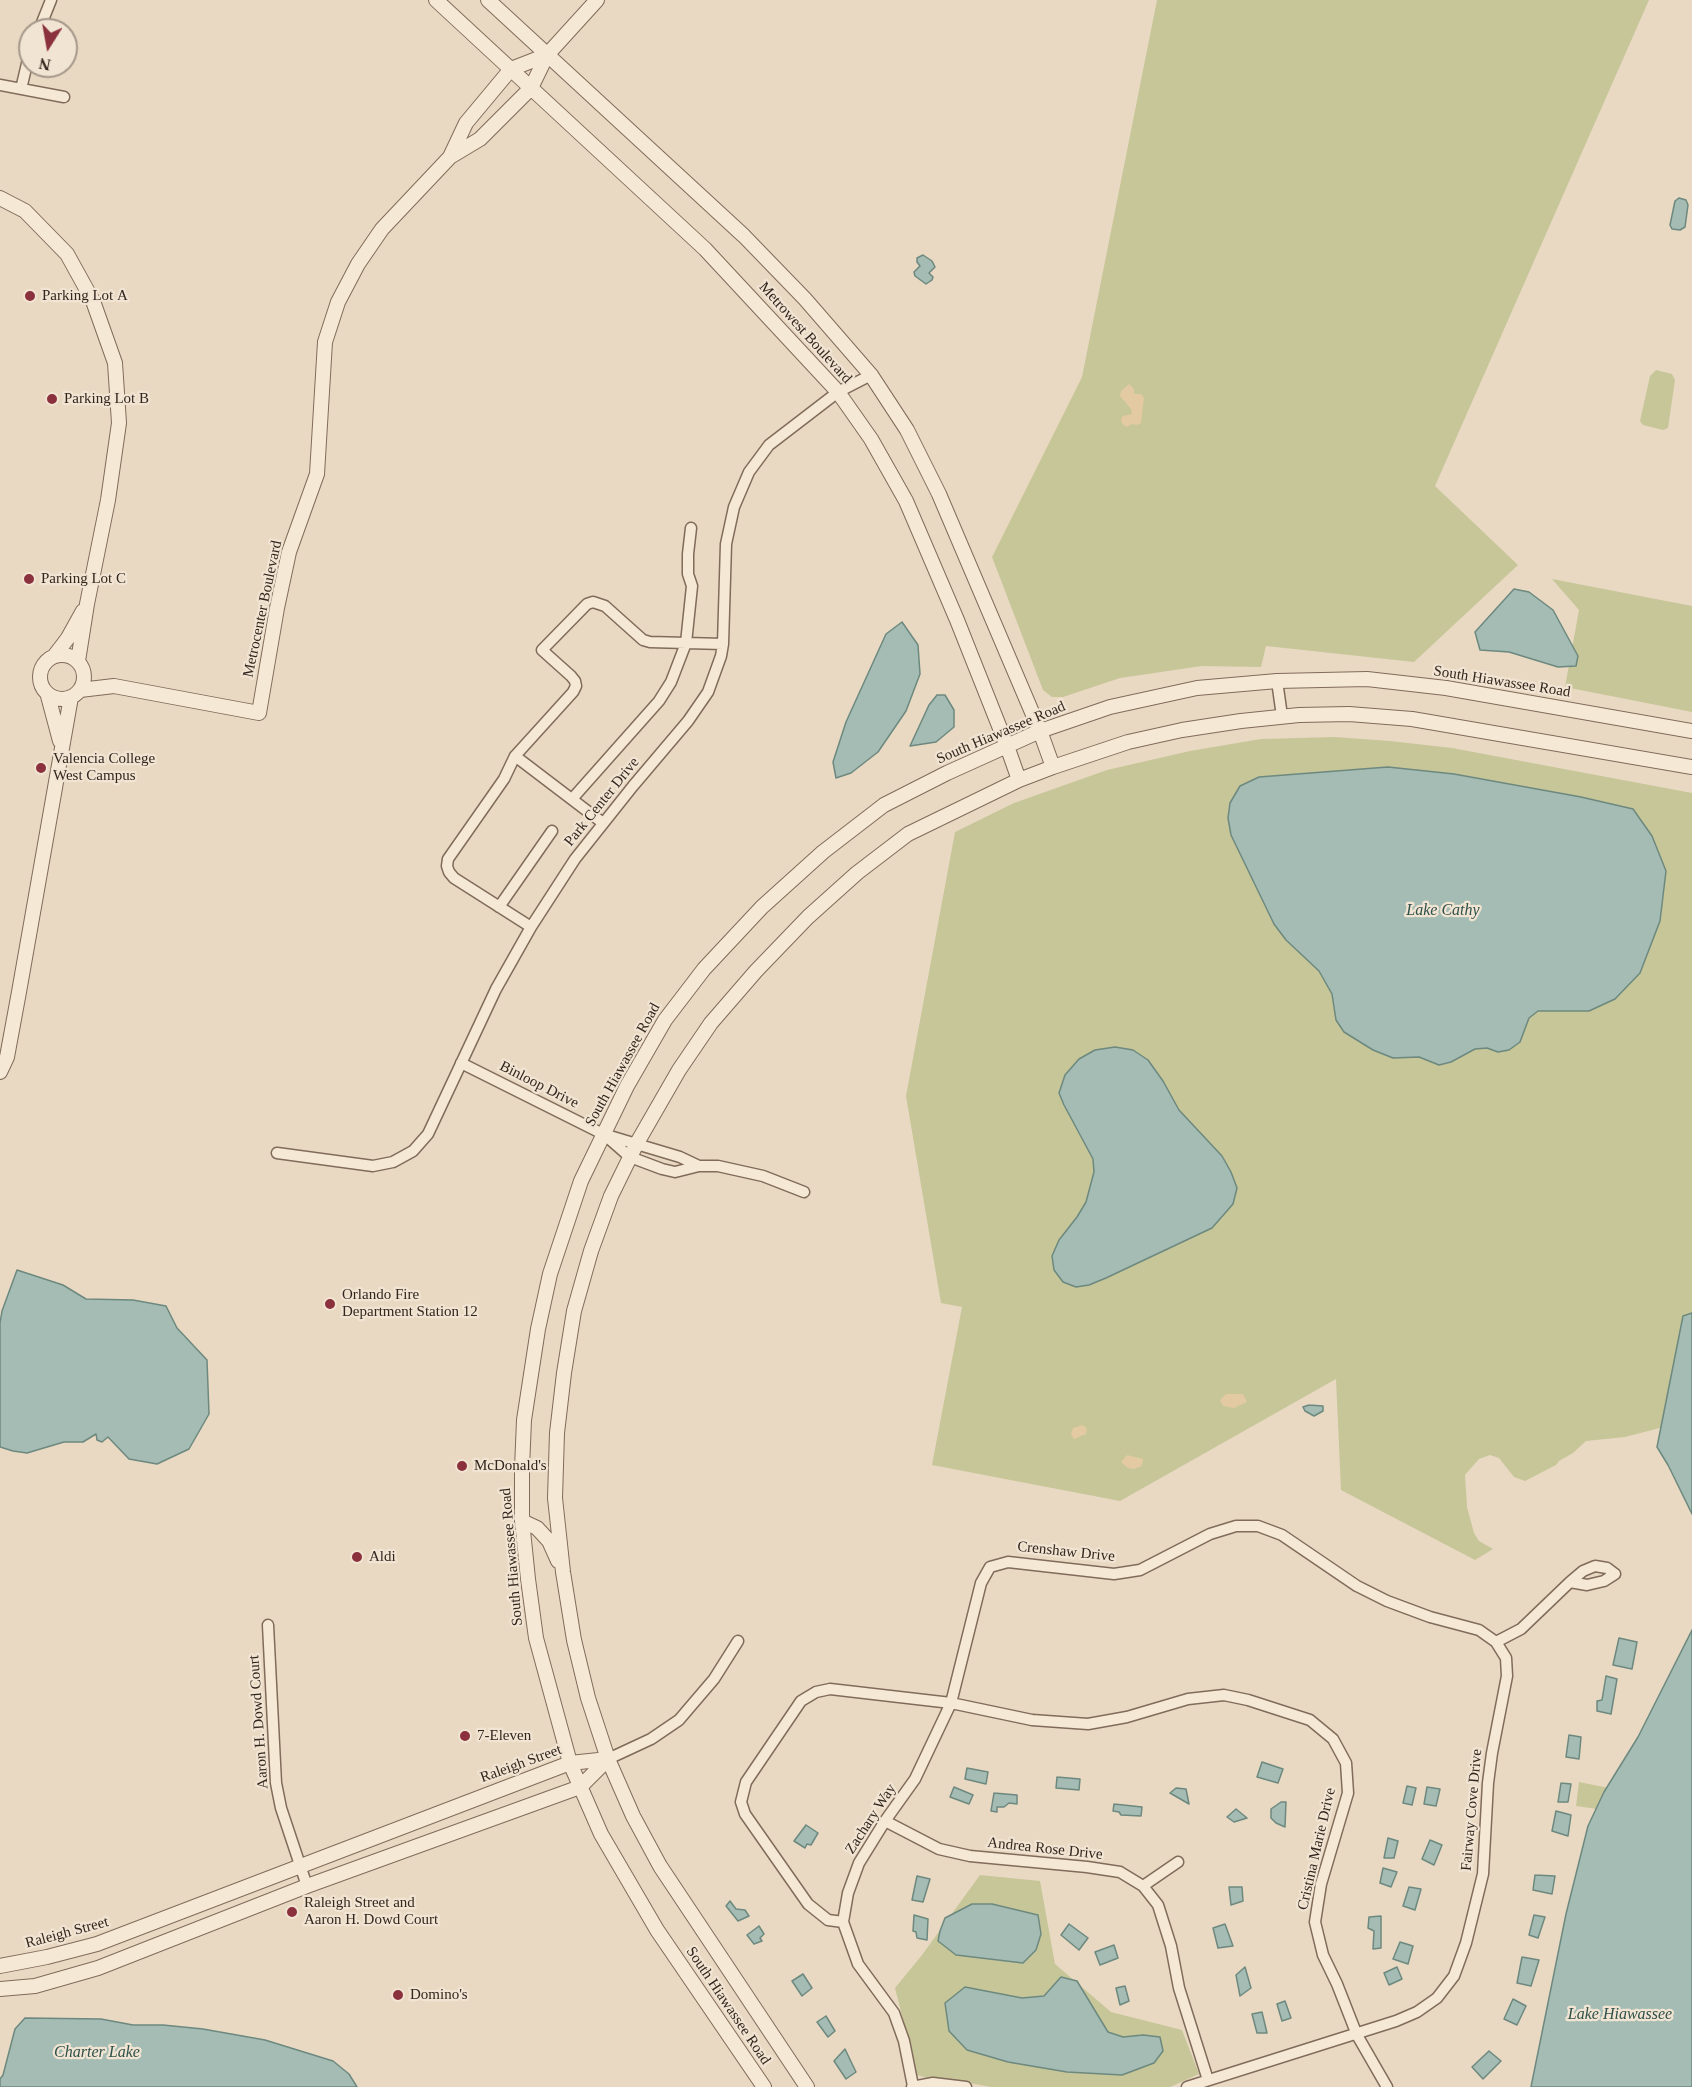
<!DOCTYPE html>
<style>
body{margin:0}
#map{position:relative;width:1692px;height:2087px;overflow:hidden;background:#e9d9c3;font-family:Georgia,serif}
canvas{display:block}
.north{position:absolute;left:18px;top:18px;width:60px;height:60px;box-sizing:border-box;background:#f1e4d2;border:2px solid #a5988a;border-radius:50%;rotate:191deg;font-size:16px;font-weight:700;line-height:24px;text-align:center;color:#33261e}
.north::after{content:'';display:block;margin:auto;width:21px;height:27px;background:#8b313d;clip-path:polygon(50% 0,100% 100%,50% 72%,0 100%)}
</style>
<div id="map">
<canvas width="1692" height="2087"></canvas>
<div class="north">N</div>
</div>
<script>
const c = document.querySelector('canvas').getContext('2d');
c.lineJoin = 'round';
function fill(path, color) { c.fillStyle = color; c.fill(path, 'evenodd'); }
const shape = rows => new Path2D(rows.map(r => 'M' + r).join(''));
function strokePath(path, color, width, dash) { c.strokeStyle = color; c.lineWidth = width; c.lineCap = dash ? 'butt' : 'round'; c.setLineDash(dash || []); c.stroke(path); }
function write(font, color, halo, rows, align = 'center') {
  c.font = font + ' Georgia,serif'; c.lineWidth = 4.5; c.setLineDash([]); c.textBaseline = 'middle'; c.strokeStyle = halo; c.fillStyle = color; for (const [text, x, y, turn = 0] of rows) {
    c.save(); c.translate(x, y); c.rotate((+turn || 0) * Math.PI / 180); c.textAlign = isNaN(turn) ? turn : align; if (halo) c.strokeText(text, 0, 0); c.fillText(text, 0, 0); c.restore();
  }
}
const green = shape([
 [1157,0,1649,0,1435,486,1518,565,1414,662,1266,646,1261,667,1202,666,1120,678,1063,697,1052,697,1043,690,992,557,1082,377],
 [1656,370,1672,374,1675,380,1668,428,1663,430,1643,425,1640,421,1650,376],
 [1552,579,1692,606,1692,712,1565,687,1579,610],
 [1334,737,1390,741,1452,748,1692,793,1692,1407,1679,1423,1625,1437,1586,1441,1573,1453,1559,1461,1556,1465,1525,1481,1514,1477,1499,1458,1490,1455,1479,1459,1465,1475,1467,1507,1474,1533,1479,1541,1493,1549,1475,1560,1341,1490,1336,1379,1120,1501,932,1465,962,1307,941,1303,906,1096,955,832,1014,803,1107,770,1190,751,1261,739],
 [1579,1782,1609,1788,1604,1810,1576,1806],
 [980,1875,1040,1881,1055,1964,1111,2012,1182,2030,1199,2074,1170,2087,991,2087,949,2079,958,2087,917,2075,895,1988,922,1955]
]);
const sand = shape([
 [1129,384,1134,389,1134,394,1141,394,1144,398,1141,423,1137,425,1132,424,1126,427,1122,424,1121,419,1123,416,1132,414,1131,409,1120,396,1121,391],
 [1226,1394,1243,1394,1247,1402,1234,1408,1223,1406,1220,1400],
 [1083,1425,1087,1429,1086,1434,1074,1439,1071,1434,1073,1428],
 [1127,1455,1143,1459,1142,1466,1134,1469,1128,1468,1121,1462]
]);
const water = shape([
 [1679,198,1686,200,1688,205,1685,227,1680,230,1672,229,1670,225,1675,201,1679,198],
 [923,255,932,261,935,267,929,273,933,277,932,280,926,284,915,276,914,272,920,266,917,262,917,258,923,255],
 [1514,589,1529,592,1553,610,1578,656,1576,666,1558,667,1509,652,1480,650,1475,632,1514,589],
 [902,622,918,645,920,674,906,711,878,752,851,773,836,778,833,762,846,722,886,634,902,622],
 [937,695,945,695,954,710,954,727,936,742,910,746,929,705,937,695],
 [1388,767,1454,774,1581,797,1633,809,1652,836,1666,871,1660,921,1640,973,1615,999,1589,1011,1538,1011,1529,1018,1520,1042,1509,1050,1498,1052,1487,1048,1475,1049,1451,1062,1439,1065,1419,1057,1393,1058,1373,1050,1344,1032,1336,1020,1332,994,1319,971,1286,940,1274,924,1231,835,1228,818,1230,803,1240,786,1259,777,1388,767],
 [1115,1047,1133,1050,1148,1060,1163,1081,1179,1110,1222,1156,1231,1172,1237,1188,1233,1204,1212,1228,1106,1278,1089,1285,1076,1287,1063,1282,1054,1270,1052,1256,1059,1240,1077,1217,1086,1202,1094,1172,1093,1159,1064,1105,1059,1093,1065,1075,1079,1059,1095,1050,1115,1047],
 [17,1270,63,1285,86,1299,133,1300,166,1306,177,1328,207,1360,209,1414,189,1449,157,1464,129,1459,108,1437,102,1442,97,1440,96,1434,83,1442,64,1442,27,1453,13,1451,0,1447,0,1323,2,1311,17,1270],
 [1692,1313,1692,1514,1668,1465,1657,1447,1683,1316,1692,1313],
 [1309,1405,1323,1406,1323,1411,1314,1416,1305,1411,1303,1407,1309,1405],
 [1692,1630,1692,2087,1531,2087,1566,1914,1588,1826,1604,1792,1638,1737,1692,1630],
 [1619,1638,1637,1642,1632,1669,1613,1665,1619,1638],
 [1606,1676,1617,1679,1611,1714,1597,1711,1597,1701,1602,1700,1606,1676],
 [1569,1735,1581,1737,1579,1759,1566,1757,1569,1735],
 [1262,1762,1283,1769,1278,1783,1257,1777,1262,1762],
 [967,1768,988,1772,986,1784,965,1779,967,1768],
 [1057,1777,1080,1779,1079,1790,1056,1788,1057,1777],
 [1561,1783,1571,1784,1568,1802,1558,1802,1561,1783],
 [1407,1786,1416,1788,1412,1805,1403,1803,1407,1786],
 [954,1787,973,1795,969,1804,950,1797,954,1787],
 [1427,1787,1440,1789,1436,1806,1424,1804,1427,1787],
 [1176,1788,1186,1789,1189,1804,1170,1793,1176,1788],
 [994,1793,1017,1795,1017,1804,1009,1803,1004,1807,997,1807,997,1812,991,1811,994,1793],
 [1281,1802,1286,1802,1285,1827,1276,1823,1271,1818,1271,1809,1281,1802],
 [1114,1804,1142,1807,1141,1816,1121,1815,1119,1812,1113,1811,1114,1804],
 [1236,1809,1247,1818,1234,1822,1227,1817,1236,1809],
 [1556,1811,1571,1815,1568,1836,1552,1831,1556,1811],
 [806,1825,818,1833,811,1845,807,1844,805,1848,794,1841,806,1825],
 [1388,1838,1398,1841,1394,1858,1384,1858,1388,1838],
 [1430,1840,1442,1845,1434,1865,1422,1859,1430,1840],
 [1383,1868,1397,1872,1391,1887,1380,1883,1383,1868],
 [1535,1875,1555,1876,1552,1894,1533,1890,1535,1875],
 [917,1876,930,1879,923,1902,912,1900,917,1876],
 [1229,1887,1242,1887,1243,1901,1231,1905,1229,1887],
 [1409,1887,1421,1889,1415,1910,1403,1906,1409,1887],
 [730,1901,736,1909,745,1910,749,1916,738,1921,726,1906,730,1901],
 [972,1904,992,1904,1038,1915,1041,1934,1036,1950,1023,1963,956,1955,938,1941,940,1931,945,1918,972,1904],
 [914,1915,928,1919,927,1940,917,1938,916,1932,913,1931,914,1915],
 [1534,1915,1545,1917,1538,1938,1529,1935,1534,1915],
 [1381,1916,1381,1948,1373,1949,1374,1931,1368,1928,1369,1917,1381,1916],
 [1069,1924,1088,1938,1079,1950,1061,1935,1069,1924],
 [1225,1924,1233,1946,1218,1948,1213,1928,1225,1924],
 [759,1926,764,1934,760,1938,762,1941,754,1944,747,1935,759,1926],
 [1400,1942,1413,1946,1408,1964,1393,1959,1400,1942],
 [1114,1945,1118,1958,1100,1965,1095,1952,1114,1945],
 [1522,1957,1539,1960,1531,1986,1517,1983,1522,1957],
 [1245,1967,1251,1988,1240,1996,1236,1975,1245,1967],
 [1397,1967,1402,1979,1389,1985,1384,1973,1397,1967],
 [803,1974,812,1988,802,1996,792,1981,803,1974],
 [1061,1977,1077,1981,1108,2032,1123,2037,1143,2035,1160,2037,1163,2051,1154,2063,1122,2075,1067,2072,1008,2062,967,2050,949,2031,945,2003,965,1987,1022,1998,1044,1996,1061,1977],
 [1125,1986,1129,2001,1120,2005,1116,1988,1125,1986],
 [1513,1999,1526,2006,1517,2025,1504,2019,1513,1999],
 [1285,2001,1291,2018,1282,2021,1277,2004,1285,2001],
 [1262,2012,1267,2033,1257,2033,1252,2014,1262,2012],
 [826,2016,835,2031,828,2037,817,2022,826,2016],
 [25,2018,101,2019,133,2025,163,2025,203,2029,265,2040,333,2061,349,2074,357,2087,0,2087,0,2079,3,2075,15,2029,25,2018],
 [845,2049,856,2072,846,2079,834,2061,845,2049],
 [1489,2051,1501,2061,1483,2079,1472,2067,1489,2051]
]);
const minor = shape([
 [39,30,51,0],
 [0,85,64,97],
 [21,89,30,51],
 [1277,681,1282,716],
 [515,756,504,779,448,859,447,866,449,872,454,878,531,927],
 [572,799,659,701,671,682,686,643,692,586,688,574,688,554,691,528],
 [603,823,515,756,573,692,576,686,575,681,571,676,542,650,587,604,593,602,605,606,643,640,650,642,723,644],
 [499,907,552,831],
 [461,1063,603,1134,680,1157,699,1166],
 [606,1136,630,1157,662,1169,675,1172,699,1166,718,1166,763,1176,804,1192],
 [277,1153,373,1166,393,1162,413,1151,428,1134,496,989,531,927,575,859,633,786,688,721,708,692,721,656,723,644,726,544,734,507,749,472,769,445,838,392,871,375],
 [268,1625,276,1783,281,1808,307,1886],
 [1496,1642,1521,1629,1570,1582,1587,1585,1604,1581,1615,1574,1607,1568,1595,1566,1583,1571,1570,1582],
 [608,1759,651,1739,679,1720,714,1679,738,1641],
 [885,1821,939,1849,970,1856,1087,1867,1120,1872,1143,1886,1158,1905,1171,1946,1179,1988,1208,2080],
 [1143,1886,1178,1862],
 [843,1922,828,1920,808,1904,745,1814,741,1802,746,1782,765,1754,801,1701,816,1692,830,1689,951,1703,1032,1720,1088,1724,1127,1717,1188,1699,1224,1695,1248,1700,1310,1720,1333,1739,1346,1763,1348,1793,1321,1884,1315,1922,1323,1955,1337,1984,1357,2035,1387,2087],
 [913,2086,904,2041,894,2013,858,1964,843,1922,848,1893,859,1863,885,1821,915,1779,951,1703,981,1583,990,1567,1008,1562,1114,1574,1140,1570,1210,1534,1236,1526,1258,1526,1282,1535,1357,1586,1387,1601,1430,1617,1479,1630,1496,1642,1506,1658,1507,1676,1492,1753,1488,1783,1483,1874,1466,1943,1454,1976,1437,1998,1417,2012,1396,2021,1187,2087],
 [912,2087,933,2083,966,2087]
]);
const tertiary = shape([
 [436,0,705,249,838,392,871,439,906,501,957,620,1007,746,1019,780],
 [488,0,744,236,805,299,871,375,907,430,939,494,1040,731,1053,767],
 [450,157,466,123,511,69,547,55],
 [0,198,25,211,67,254,93,301,115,363,119,423,108,500,87,604,78,661],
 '40 677a22 22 0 1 1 44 0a22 22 0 1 1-44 0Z',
 [55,655,68,638,83,611],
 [80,690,114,686,259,713,277,608,289,552,317,474,325,342,338,302,358,264,382,229,450,157,480,139,531,88,547,55,597,0],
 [48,696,60,741],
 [0,1072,7,1057,19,992,71,697],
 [522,1521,537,1528,549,1541,558,1561],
 [0,1966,47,1957,97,1944,570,1763,608,1759],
 [0,1989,35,1986,98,1968,307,1886,580,1787,608,1759],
 [764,2087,657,1930,601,1834,570,1763,566,1748,536,1638,528,1579,522,1521,522,1468,524,1420,538,1329,550,1274,581,1181,627,1086,665,1020,704,969,762,907,823,852,884,805,947,773,1040,731,1110,707,1197,688,1277,681,1367,679,1446,688,1692,731],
 [807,2087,660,1866,633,1816,608,1759,588,1698,574,1640,563,1572,555,1498,557,1433,564,1373,574,1311,591,1251,611,1196,637,1143,679,1070,711,1023,756,971,808,917,857,873,908,834,1019,780,1053,767,1128,742,1182,730,1241,721,1299,715,1349,714,1412,719,1692,767]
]);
const markers = [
 [30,296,6,"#8b313d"],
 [52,399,6,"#8b313d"],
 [29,579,6,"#8b313d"],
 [41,768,6,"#8b313d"],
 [330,1304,6,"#8b313d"],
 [462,1466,6,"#8b313d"],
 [357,1557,6,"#8b313d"],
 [465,1736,6,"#8b313d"],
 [292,1912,6,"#8b313d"],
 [398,1995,6,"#8b313d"]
];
const poiNames = [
 ["Parking Lot A",42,296],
 ["Parking Lot B",64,399],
 ["Parking Lot C",41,579],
 ["Valencia College",53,759],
 ["West Campus",53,776],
 ["Orlando Fire",342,1295],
 ["Department Station 12",342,1312],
 ["McDonald's",474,1466],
 ["Aldi",369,1557],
 ["7-Eleven",477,1736],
 ["Raleigh Street and",304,1903],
 ["Aaron H. Dowd Court",304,1920],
 ["Domino's",410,1995]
];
const streetNames = [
 ["Metrowest Boulevard",805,333,48],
 ["Metrocenter Boulevard",263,609,-78],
 ["South Hiawassee Road",1502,682,9],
 ["South Hiawassee Road",1001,733,-23],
 ["Park Center Drive",602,802,-51],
 ["South Hiawassee Road",623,1065,-61],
 ["Binloop Drive",539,1085,27],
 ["Crenshaw Drive",1066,1552,6],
 ["South Hiawassee Road",512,1557,-95],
 ["Aaron H. Dowd Court",259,1722,-94],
 ["Raleigh Street",521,1764,-20],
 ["Fairway Cove Drive",1472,1810,-85],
 ["Zachary Way",871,1819,-57],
 ["Andrea Rose Drive",1045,1849,6],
 ["Cristina Marie Drive",1317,1849,-77],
 ["Raleigh Street",67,1933,-15],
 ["South Hiawassee Road",728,2006,56]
];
const waterNames = [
 ["Lake Cathy",1443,911],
 ["Lake Hiawassee",1620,2015],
 ["Charter Lake",97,2053]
];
fill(green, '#c6c698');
fill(sand, '#e3caa2');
fill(water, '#a4bcb3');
strokePath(water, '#6d897f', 1.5);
strokePath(minor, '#816b5b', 13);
strokePath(tertiary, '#816b5b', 16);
strokePath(minor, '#f5e8d5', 10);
strokePath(tertiary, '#f5e8d5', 14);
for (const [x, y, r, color] of markers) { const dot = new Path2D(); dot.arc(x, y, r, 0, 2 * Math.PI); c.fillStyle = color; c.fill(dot); strokePath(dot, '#f1e4d2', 2); }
write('15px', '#33261e', '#f1e4d2', poiNames, 'left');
write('15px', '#33261e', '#f1e4d2', streetNames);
write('italic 16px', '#2f514b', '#f1e4d2', waterNames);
</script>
